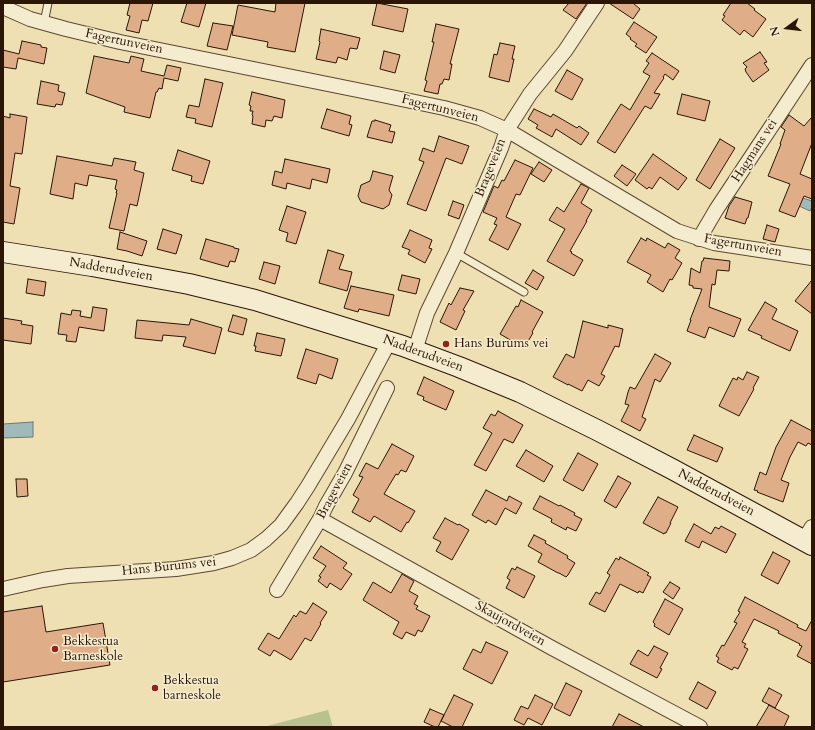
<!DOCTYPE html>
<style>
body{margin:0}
#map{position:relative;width:815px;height:730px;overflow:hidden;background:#efe0b3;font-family:Cardo,serif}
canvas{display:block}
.frame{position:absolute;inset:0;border:4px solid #2a1506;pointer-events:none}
.north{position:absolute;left:767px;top:8px;width:40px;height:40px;-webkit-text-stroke:3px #f5ebce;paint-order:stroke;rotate:255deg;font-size:11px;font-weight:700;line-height:16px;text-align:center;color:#2a1506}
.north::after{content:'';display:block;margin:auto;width:14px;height:18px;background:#2a1506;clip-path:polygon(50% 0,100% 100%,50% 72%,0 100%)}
</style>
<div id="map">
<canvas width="815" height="730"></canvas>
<div class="frame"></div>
<div class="north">N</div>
</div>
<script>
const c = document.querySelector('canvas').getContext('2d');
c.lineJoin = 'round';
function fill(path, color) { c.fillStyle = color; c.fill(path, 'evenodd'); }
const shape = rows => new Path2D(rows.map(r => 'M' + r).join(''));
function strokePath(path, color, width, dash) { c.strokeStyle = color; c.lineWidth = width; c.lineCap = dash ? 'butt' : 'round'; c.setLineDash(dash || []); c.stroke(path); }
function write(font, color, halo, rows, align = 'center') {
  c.font = font + ' Cardo,serif'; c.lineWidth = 3; c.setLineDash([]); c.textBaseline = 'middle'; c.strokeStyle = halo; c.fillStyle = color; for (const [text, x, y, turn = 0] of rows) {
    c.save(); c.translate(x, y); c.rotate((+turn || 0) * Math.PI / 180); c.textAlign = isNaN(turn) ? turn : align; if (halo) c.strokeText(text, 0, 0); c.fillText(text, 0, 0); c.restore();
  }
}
const green = shape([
 [328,710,333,727,263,727]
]);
const water = shape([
 [803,198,812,201,812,207,810,211,799,206,803,198],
 [33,422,33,437,3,438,3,424,33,422]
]);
const building = shape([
 [130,3,153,3,148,21,142,20,139,33,126,30,130,16,127,15,130,3],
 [187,3,206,3,199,27,181,22,187,3],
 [276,3,305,3,295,52,267,47,268,42,232,35,238,5,275,12,276,3],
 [377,3,408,9,403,32,372,25,377,3],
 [569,3,587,3,576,19,563,10,569,3],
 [609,3,633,3,640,9,633,19,609,3],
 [731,3,747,3,755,9,754,10,766,19,753,37,744,30,740,35,722,20,725,16,723,15,731,3],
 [634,22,657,37,646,53,635,46,637,44,630,39,631,38,626,34,634,22],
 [213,23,233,26,227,50,207,46,213,23],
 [436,24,459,29,450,64,452,64,449,80,444,79,442,84,440,84,438,94,424,91,427,81,425,80,434,42,432,42,436,24],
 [321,29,360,38,357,49,350,48,347,60,338,57,336,63,316,59,320,42,319,41,321,29],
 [22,41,41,45,41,47,47,48,44,64,18,58,16,69,3,67,3,50,19,54,22,41],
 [500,43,515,46,512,59,514,59,509,82,489,77,494,54,497,55,500,43],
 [384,51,400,55,395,73,380,69,384,51],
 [760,52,767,62,764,63,769,70,753,82,746,72,745,69,747,67,743,63,760,52],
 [652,53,679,71,673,80,665,74,663,77,664,78,654,93,660,94,651,109,645,106,615,153,597,142,621,104,630,110,650,76,643,72,649,63,646,61,652,53],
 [94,56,129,63,131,56,144,59,141,71,164,76,167,65,181,68,178,81,164,78,162,89,159,88,157,92,156,92,150,118,124,112,125,107,86,93,94,56],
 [567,70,583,79,572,100,555,91,567,70],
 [205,79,223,83,212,127,195,123,196,119,186,117,189,105,199,107,205,79],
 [41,81,59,85,58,91,65,93,62,105,56,104,55,107,37,104,41,81],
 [252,92,285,100,282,118,274,116,272,121,266,120,265,127,252,124,253,116,252,115,253,111,250,111,251,106,249,105,252,92],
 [682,94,710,101,705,121,677,114,682,94],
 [327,109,351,116,349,124,352,125,349,136,321,128,327,109],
 [534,109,551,117,553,114,577,128,579,126,589,133,581,145,556,129,552,137,536,128,538,125,528,119,534,109],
 [10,114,27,117,22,154,15,153,10,186,20,188,14,224,3,222,3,116,10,118,10,114],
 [789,115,804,126,812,117,812,143,800,174,812,179,812,199,804,196,795,217,779,211,790,184,768,176,781,144,780,144,785,130,781,127,789,115],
 [375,120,391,125,389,131,395,132,392,143,367,137,372,121,375,121,375,120],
 [439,136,469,146,462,164,446,158,426,211,407,204,424,162,419,160,423,148,434,152,439,136],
 [720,139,735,148,710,189,696,180,720,139],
 [178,150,210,161,203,184,191,181,192,176,172,170,178,150],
 [653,154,687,178,678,190,660,177,652,189,649,187,647,189,635,180,653,154],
 [57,156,112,166,114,158,136,162,134,170,144,173,137,206,130,204,124,231,109,228,117,193,116,193,117,190,115,189,117,180,89,175,87,186,75,183,73,199,50,194,57,156],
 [285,159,330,169,327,183,312,179,310,189,287,183,286,189,272,185,275,171,282,173,285,159],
 [515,160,533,168,520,195,516,194,506,217,521,224,508,250,489,240,497,225,494,224,497,218,483,212,494,186,498,188,502,180,504,181,515,160],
 [539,162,552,170,544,182,531,174,539,162],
 [622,165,636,174,627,186,614,176,622,165],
 [373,171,393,176,389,190,392,195,389,205,383,209,361,202,358,196,361,185,370,181,373,171],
 [581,184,589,188,581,203,592,210,586,221,587,221,570,251,572,252,571,253,583,260,574,276,547,261,565,229,549,220,557,207,564,212,581,184],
 [735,197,752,202,748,218,747,218,745,224,725,218,729,206,735,197],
 [453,201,464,205,459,219,448,215,453,201],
 [287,206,306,212,296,244,286,241,288,233,279,230,287,206],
 [767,225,779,229,775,242,763,239,767,225],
 [163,229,182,235,176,254,157,249,163,229],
 [410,230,432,240,429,248,432,249,425,263,408,254,410,250,402,247,410,230],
 [120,232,147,241,142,256,127,251,117,249,120,232],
 [641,238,646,241,647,238,665,248,668,243,680,250,675,258,682,263,672,280,670,279,663,292,647,282,651,275,627,262,641,238],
 [206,239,234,247,234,248,239,249,235,262,230,261,228,267,200,259,206,239],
 [328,250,344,255,339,269,352,272,347,291,319,283,328,250],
 [704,258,730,261,729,271,717,270,715,285,712,284,709,307,741,319,734,337,709,327,705,338,687,331,691,320,690,320,702,289,693,288,693,286,689,285,691,268,700,273,702,261,703,261,704,258],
 [264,262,280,266,275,284,259,279,264,262],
 [533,270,544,277,537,290,525,283,533,270],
 [402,275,420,279,416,294,398,290,402,275],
 [28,279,46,282,44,296,26,293,28,279],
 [812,280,812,314,795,301,812,280],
 [351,286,394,295,389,316,359,309,358,312,344,308,351,286],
 [460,288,474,291,463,310,465,311,456,330,440,322,449,303,451,305,460,288],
 [521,300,543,312,532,332,533,333,524,348,500,334,516,306,518,307,521,300],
 [765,302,777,309,772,319,798,331,790,351,761,338,762,336,748,330,765,302],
 [93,307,107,309,104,331,79,327,76,342,66,341,67,335,58,334,61,313,71,315,72,310,81,311,80,316,91,318,93,307],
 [233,315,247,319,243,335,228,331,233,315],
 [3,318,22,321,21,324,33,326,31,344,3,340,3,318],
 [191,319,222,328,215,354,183,346,186,337,163,335,162,341,135,338,137,320,189,325,191,319],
 [583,321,608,328,608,325,623,329,619,347,615,346,601,374,605,376,599,386,588,380,582,391,568,384,568,385,553,377,566,354,574,358,583,321],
 [257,333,285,339,281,356,255,351,256,346,254,346,257,333],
 [306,349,338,359,332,379,319,374,316,384,297,378,306,349],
 [655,354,671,363,660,382,655,379,642,417,646,419,640,431,621,421,629,405,625,404,628,392,630,387,635,389,655,354],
 [747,372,759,377,753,388,754,389,739,416,719,406,733,378,737,380,738,377,743,380,747,372],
 [424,377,454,391,446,410,423,400,424,397,417,394,424,377],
 [498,411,523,425,513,443,504,439,486,471,474,465,492,433,483,428,491,414,495,416,498,411],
 [791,420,812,431,812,445,808,443,806,446,798,442,790,457,781,480,789,483,783,502,757,492,758,491,754,490,760,472,766,475,776,447,791,420],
 [694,435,723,448,717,462,687,450,694,435],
 [392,444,414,456,406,472,401,470,398,475,396,474,384,494,415,511,408,523,407,522,401,532,374,516,370,522,352,512,359,499,353,495,363,477,359,476,366,463,378,469,392,444],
 [526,450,553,466,544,482,516,466,526,450],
 [578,453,598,464,583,491,563,480,578,453],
 [618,476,631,483,616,508,604,501,618,476],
 [16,479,27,479,28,496,17,497,16,479],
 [486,490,507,501,509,496,522,503,516,514,505,508,496,525,488,520,486,523,472,515,486,490],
 [540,496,559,506,560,505,575,513,574,515,582,519,576,531,567,527,566,530,551,522,552,519,533,509,540,496],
 [658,497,678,507,670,523,671,523,666,533,664,533,664,534,643,523,658,497],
 [445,518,458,525,459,524,469,530,452,560,436,551,441,542,433,538,445,518],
 [694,524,711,534,715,527,719,529,721,526,736,534,726,553,702,541,699,548,685,541,694,524],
 [534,535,546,541,545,543,568,556,567,558,575,563,568,575,566,577,559,573,558,573,538,562,542,554,528,546,534,535],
 [321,546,347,563,343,568,352,574,341,590,330,583,327,588,318,581,321,577,319,576,326,566,313,558,321,546],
 [773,552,790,561,778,584,761,575,773,552],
 [620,557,649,573,647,575,651,577,643,593,639,591,638,593,620,584,605,612,589,604,596,592,600,594,610,575,607,573,616,558,619,560,620,557],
 [517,567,535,576,524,598,506,588,510,580,507,578,512,568,515,570,517,567],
 [402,574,414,581,409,591,418,596,414,604,418,606,416,609,430,616,422,632,418,630,415,636,406,632,402,639,393,634,399,622,363,600,373,582,391,593,402,574],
 [670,582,680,588,673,599,663,592,670,582],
 [745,597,798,625,797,627,806,631,812,620,812,664,797,656,802,646,799,645,800,644,778,633,779,631,754,619,742,642,746,644,744,647,748,649,738,669,734,667,732,670,717,662,719,658,716,656,722,645,724,646,737,623,734,622,740,612,738,611,745,597],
 [665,599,683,609,669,635,654,626,655,624,653,622,665,599],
 [313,603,327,612,320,623,321,624,311,641,305,638,291,660,274,650,270,656,258,649,268,633,279,639,294,615,296,617,300,611,306,614,313,603],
 [42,606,46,632,103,623,110,665,3,682,3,612,42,606],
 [486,642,508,652,492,684,463,669,473,649,481,653,486,642],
 [654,646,668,653,660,668,662,669,657,678,630,664,638,650,648,656,654,646],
 [698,682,716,692,707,709,689,699,698,682],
 [566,683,582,691,570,716,554,708,566,683],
 [769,688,782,695,775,708,762,701,769,688],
 [454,695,473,704,462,727,453,727,441,721,454,695],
 [535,695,553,704,542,725,528,718,524,725,514,720,521,706,528,709,535,695],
 [769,705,789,716,784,727,756,727,769,705],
 [430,709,444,715,438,727,435,727,424,722,430,709],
 [619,714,644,727,612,727,619,714]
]);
const lane = shape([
 [44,23,48,3],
 [456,253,524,292]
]);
const street = shape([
 [3,7,30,19,66,29,120,42,377,94,444,108,480,118,507,130,677,231,714,243,812,258],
 [699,239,716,210,812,65],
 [415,350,427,313,456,253,501,148,507,130,530,94,565,51,597,3],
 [320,519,552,648,700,727],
 [804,540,812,527],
 [3,589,43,580,68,576,176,569,214,563,232,558,251,550,266,539,281,525,297,503,308,486,348,419,389,342],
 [277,590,320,519,326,506,345,473,387,388]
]);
const secondary = shape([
 [3,252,92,266,189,284,255,300,403,346,459,367,520,392,597,430,672,469,812,545]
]);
const markers = [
 [446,344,4,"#8f2418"],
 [55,649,4,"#8f2418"],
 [155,688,4,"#8f2418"]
];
const streetNames = [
 ["Fagertunveien",124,42,12],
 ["Fagertunveien",440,109,14],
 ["Hagmans vei",755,151,-57],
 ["Brageveien",491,168,-68],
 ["Fagertunveien",743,246,10],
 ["Nadderudveien",111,270,10],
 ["Nadderudveien",423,354,20],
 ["Brageveien",335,491,-62],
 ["Nadderudveien",716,493,28],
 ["Hans Burums vei",169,567,-6],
 ["Skaujordveien",510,624,29]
];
const poiNames = [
 ["Hans Burums vei",454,344],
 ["Bekkestua",63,642],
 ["Barneskole",63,657],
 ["Bekkestua",163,681],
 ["barneskole",163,696]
];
fill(green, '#b8c28d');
fill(water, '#a0bab9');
strokePath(water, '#717871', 1);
fill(building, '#dfae89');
strokePath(building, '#2a1506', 1);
strokePath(lane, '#5b4831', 9);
strokePath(street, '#5b4831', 16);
strokePath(secondary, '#2a1506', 22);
strokePath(lane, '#f5ebce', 7);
strokePath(street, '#f5ebce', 14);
strokePath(secondary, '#f5ebce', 20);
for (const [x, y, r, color] of markers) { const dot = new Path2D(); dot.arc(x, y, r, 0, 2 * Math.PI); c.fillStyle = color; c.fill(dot); strokePath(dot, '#f5ebce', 1.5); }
write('13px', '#2a1506', '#f5ebce', streetNames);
write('13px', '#2a1506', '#f5ebce', poiNames, 'left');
</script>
